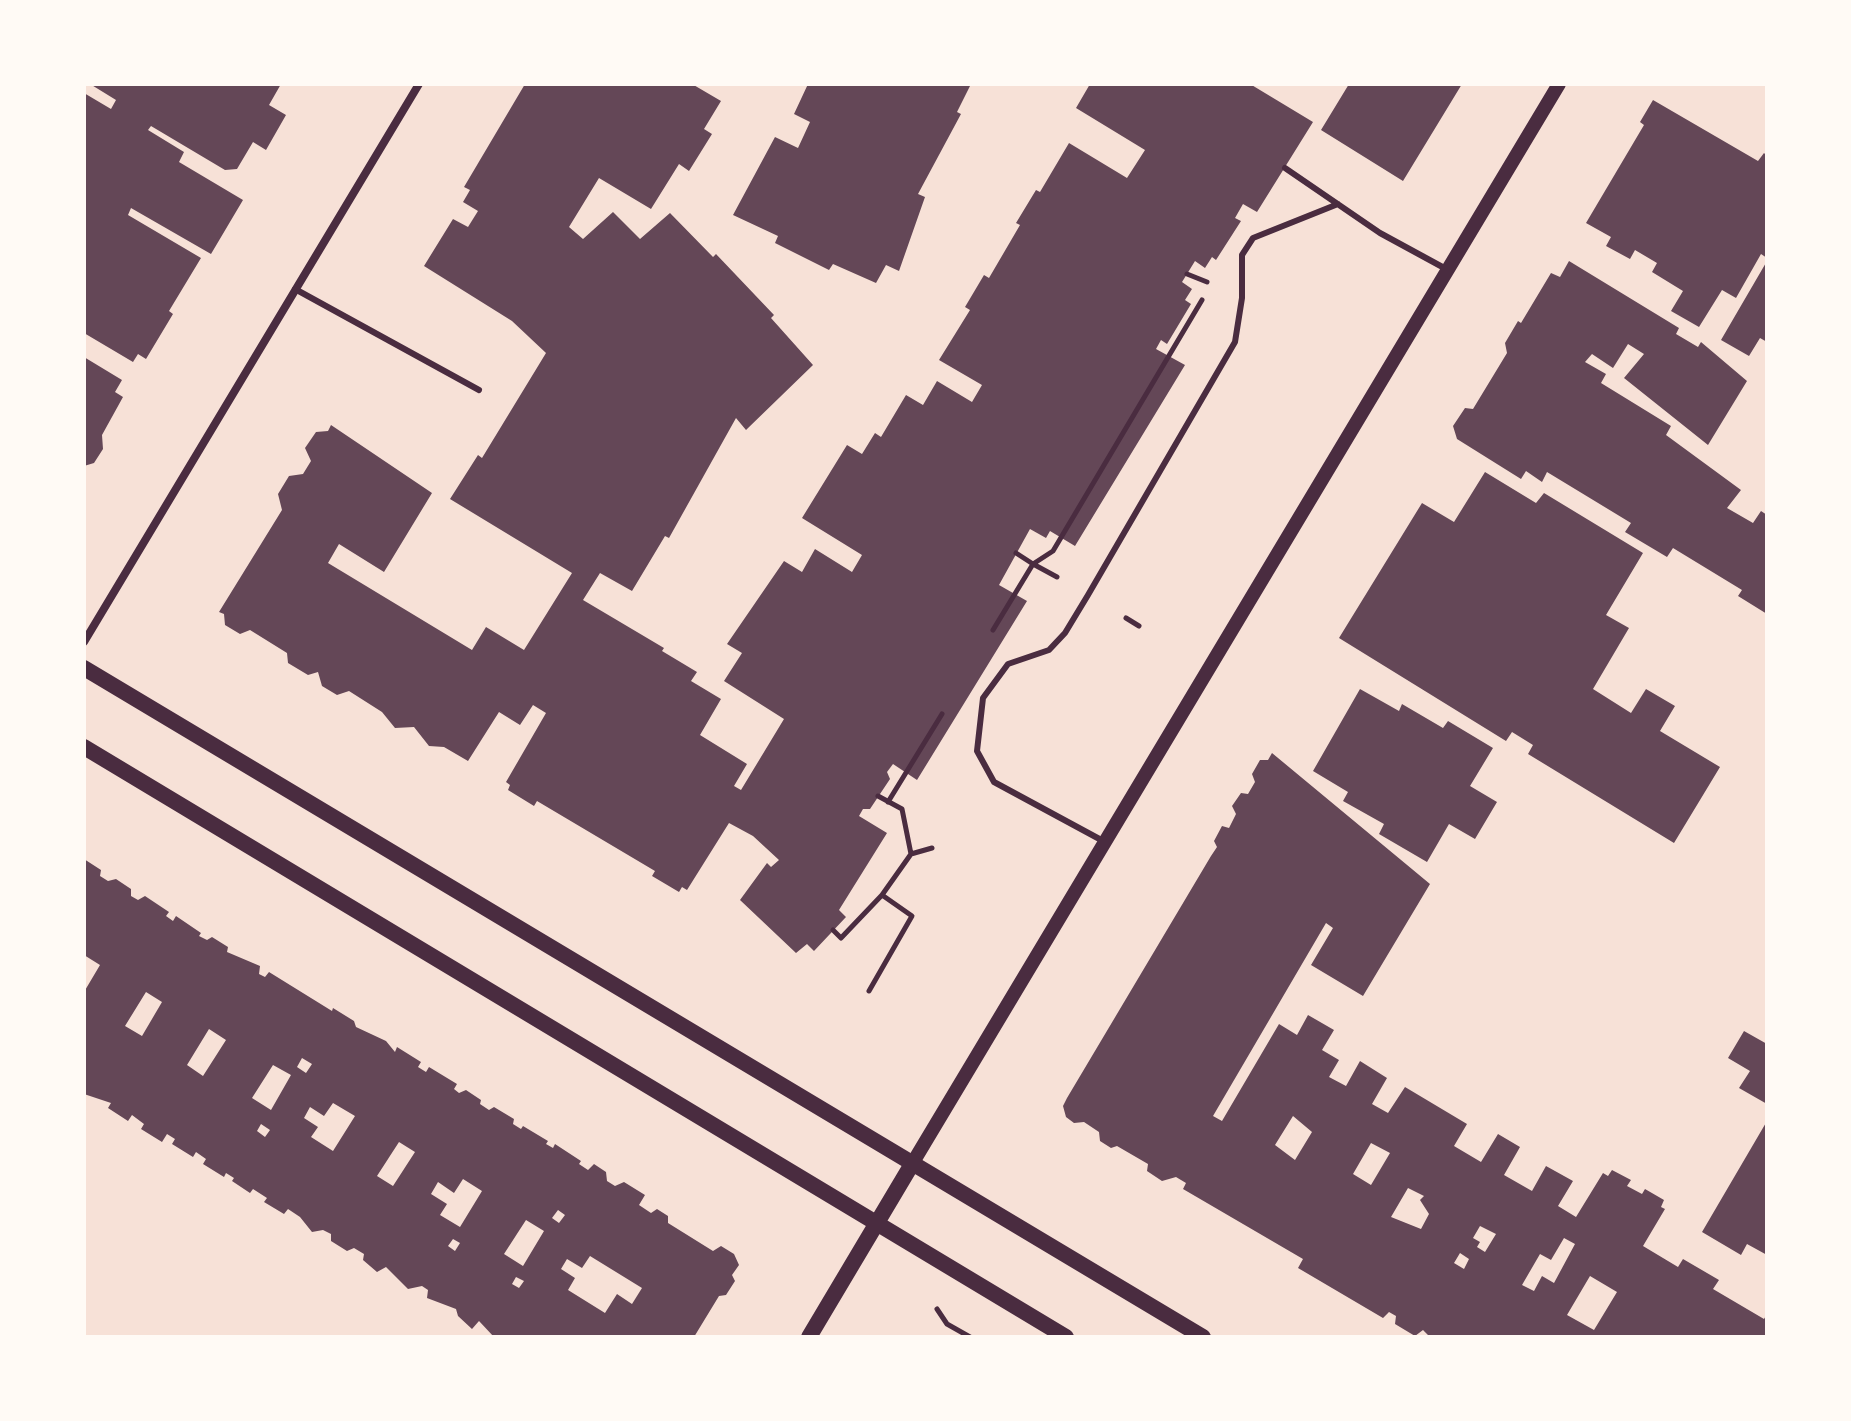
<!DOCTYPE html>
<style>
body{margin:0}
#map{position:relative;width:1851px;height:1421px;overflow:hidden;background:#f7e1d7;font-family:Poppins,sans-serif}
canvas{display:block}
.frame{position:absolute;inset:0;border:86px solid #fffaf5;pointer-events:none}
</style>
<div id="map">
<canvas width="1851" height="1421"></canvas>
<div class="frame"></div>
</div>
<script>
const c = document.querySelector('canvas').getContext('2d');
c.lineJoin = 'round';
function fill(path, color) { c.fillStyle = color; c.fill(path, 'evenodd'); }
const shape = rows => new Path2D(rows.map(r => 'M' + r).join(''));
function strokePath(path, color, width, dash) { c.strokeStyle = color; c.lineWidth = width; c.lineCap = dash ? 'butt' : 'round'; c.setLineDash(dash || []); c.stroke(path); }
const building = shape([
 [90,84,281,84,269,105,286,115,266,150,253,142,237,169,225,170,151,126,148,130,184,152,179,162,243,200,211,254,131,208,128,215,201,258,169,311,173,314,146,359,138,354,133,362,84,333,84,93,111,109,116,100],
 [525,84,692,84,721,101,704,129,712,134,689,171,679,164,651,209,599,178,569,227,583,239,613,212,640,239,670,213,713,257,716,254,774,315,771,318,813,365,746,430,736,418,669,538,665,536,632,591,600,573,583,600,664,648,662,651,697,672,691,681,721,699,700,735,747,764,734,786,741,790,784,719,724,681,742,653,727,644,784,561,802,572,815,549,852,572,862,555,802,518,847,445,862,454,875,433,881,437,906,395,923,405,937,381,972,402,982,385,939,360,970,310,965,307,984,275,989,278,1020,225,1016,223,1036,190,1040,192,1069,143,1127,178,1145,150,1076,108,1090,84,1250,84,1313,122,1257,212,1243,204,1235,218,1241,221,1216,260,1212,257,1205,268,1195,261,1187,274,1182,282,1192,289,1185,300,1191,304,1167,344,1161,340,1156,349,1185,365,1075,546,1050,531,1046,538,1030,529,999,585,1027,601,917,780,893,764,887,772,890,779,870,809,863,809,859,816,887,833,839,910,846,917,814,951,807,944,796,953,740,900,767,863,771,867,779,860,753,836,729,823,687,890,682,887,679,892,652,876,655,871,537,801,534,806,508,790,510,785,506,782,546,713,533,705,520,725,499,712,468,761,444,747,429,746,414,727,395,728,382,712,349,691,337,695,322,686,318,672,308,675,288,663,287,653,250,630,240,634,225,625,224,614,219,612,282,510,278,494,289,476,303,474,311,461,305,448,316,432,328,431,331,425,432,493,384,572,339,544,328,563,472,650,486,627,524,650,572,573,450,499,478,455,482,458,546,353,512,321,424,266,453,219,468,227,478,211,463,202,470,190,464,187],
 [808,84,971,84,957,112,961,114,918,194,925,197,899,271,886,265,876,283,833,264,829,270,775,243,778,236,733,215,775,137,798,148,810,122,794,114],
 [1349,84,1462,84,1403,181,1321,130],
 [1653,100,1758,161,1764,153,1767,156,1767,258,1761,254,1736,298,1722,290,1699,327,1671,311,1683,291,1652,272,1657,263,1635,250,1630,259,1606,246,1611,237,1586,223,1644,125,1640,122],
 [1569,261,1679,328,1676,334,1698,347,1701,342,1747,381,1708,445,1624,378,1644,354,1628,344,1613,368,1592,354,1585,362,1606,374,1601,383,1671,426,1666,435,1741,490,1727,508,1753,523,1761,511,1767,515,1767,614,1738,596,1742,590,1673,548,1667,557,1625,532,1631,523,1547,472,1542,482,1526,471,1521,479,1457,439,1453,426,1465,408,1473,409,1507,353,1505,343,1518,321,1521,323,1551,273,1560,277],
 [1767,261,1767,342,1760,338,1749,356,1721,340],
 [84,357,122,380,115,392,123,397,102,435,103,449,94,463,84,466],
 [1485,472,1536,503,1544,493,1643,553,1606,615,1629,628,1593,689,1631,713,1646,689,1675,706,1660,731,1720,767,1674,843,1528,754,1533,745,1512,732,1506,741,1339,638,1422,503,1454,522],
 [1360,689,1399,711,1402,704,1443,728,1448,721,1493,748,1470,786,1497,802,1475,839,1449,824,1427,862,1379,834,1384,824,1343,801,1348,792,1313,771],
 [1272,753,1430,884,1363,996,1311,965,1333,928,1326,923,1213,1116,1222,1121,1279,1024,1297,1035,1308,1015,1334,1030,1322,1050,1339,1060,1329,1077,1346,1086,1360,1061,1387,1078,1372,1104,1388,1113,1405,1087,1467,1124,1454,1146,1481,1162,1498,1134,1520,1147,1504,1175,1532,1191,1546,1166,1573,1181,1558,1206,1576,1217,1603,1173,1608,1176,1612,1170,1631,1180,1627,1186,1642,1194,1645,1189,1664,1200,1661,1207,1665,1209,1643,1246,1678,1267,1683,1259,1719,1280,1713,1289,1764,1319,1767,1314,1767,1337,1430,1337,1423,1330,1415,1336,1395,1324,1396,1316,1389,1312,1383,1318,1298,1268,1303,1259,1183,1189,1186,1183,1176,1177,1162,1181,1147,1171,1148,1164,1117,1146,1111,1148,1100,1141,1099,1132,1084,1122,1074,1123,1066,1117,1063,1106,1067,1098,1211,856,1217,847,1214,841,1222,826,1229,828,1236,814,1232,806,1241,793,1248,794,1255,782,1252,774,1260,760,1268,760],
 [1293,1116,1312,1132,1295,1160,1275,1145],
 [1371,1143,1390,1153,1371,1185,1353,1174],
 [1408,1188,1424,1196,1420,1200,1429,1214,1421,1229,1391,1217],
 [1480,1226,1496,1234,1485,1252,1477,1247,1480,1242,1473,1238],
 [1564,1238,1575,1244,1554,1283,1542,1276,1534,1291,1522,1285,1540,1254,1551,1260],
 [1460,1253,1469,1259,1464,1269,1454,1263],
 [1590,1276,1617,1292,1594,1330,1567,1315],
 [84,859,101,870,100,876,108,881,116,879,131,889,131,896,138,900,145,896,169,912,166,916,173,921,176,916,201,933,199,936,207,940,212,937,228,947,227,952,260,966,259,974,265,977,269,972,332,1011,333,1008,354,1021,356,1027,386,1041,395,1052,397,1047,421,1062,418,1067,426,1072,429,1067,457,1084,454,1089,459,1093,466,1090,481,1100,480,1104,489,1110,494,1107,514,1119,513,1124,521,1129,523,1126,548,1141,546,1144,553,1148,555,1144,581,1161,579,1164,588,1170,594,1164,606,1172,607,1181,615,1186,624,1182,645,1195,639,1205,651,1213,657,1209,668,1216,668,1223,713,1251,721,1246,734,1254,739,1265,732,1275,735,1281,726,1295,719,1296,694,1337,494,1337,479,1321,472,1329,458,1316,456,1309,427,1298,428,1290,422,1286,408,1289,386,1267,377,1272,363,1260,364,1254,354,1248,347,1251,331,1241,331,1234,323,1230,312,1232,300,1217,288,1209,284,1214,264,1202,267,1198,253,1189,250,1193,232,1181,234,1178,226,1173,224,1177,203,1164,206,1159,196,1152,193,1157,172,1144,175,1139,167,1134,162,1142,141,1129,144,1124,132,1115,128,1121,108,1108,111,1103,84,1094,84,992,100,965,84,955],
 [146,992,162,1002,142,1036,125,1026],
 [209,1029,226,1040,203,1076,187,1065],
 [302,1058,312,1064,306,1073,297,1067],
 [273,1065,291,1075,271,1110,252,1098],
 [333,1103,355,1116,333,1151,311,1137,318,1127,304,1118,310,1107,324,1116],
 [261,1124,270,1130,265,1137,257,1131],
 [399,1142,415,1152,393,1186,377,1176],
 [463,1179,482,1191,460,1227,440,1215,447,1204,431,1194,438,1182,454,1193],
 [558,1210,565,1215,559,1223,552,1218],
 [526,1220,544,1231,523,1266,504,1254],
 [453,1239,460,1243,455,1251,448,1246],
 [590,1256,642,1288,632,1304,617,1294,605,1313,568,1290,575,1278,561,1269,567,1259,582,1268],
 [516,1277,524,1281,519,1288,512,1284],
 [1744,1031,1767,1044,1767,1104,1739,1088,1750,1071,1728,1058],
 [1767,1121,1767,1255,1747,1244,1741,1255,1702,1232]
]);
const path = shape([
 [1187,274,1207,282],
 [1057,577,1033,564,1053,551,1202,300],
 [1126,618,1139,626],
 [993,630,1033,564,1016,553],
 [878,796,902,809,911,854,882,895],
 [888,802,942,714],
 [911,854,932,848],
 [833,930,841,938,882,895,912,916,869,991],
 [937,1309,947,1324,970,1337]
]);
const service = shape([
 [1285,168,1380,233,1448,270],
 [295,289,479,390],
 [1105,842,994,782,977,751,983,698,1008,664,1049,650,1065,633,1088,595,1235,342,1242,298,1242,255,1253,238,1338,204]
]);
const minor = shape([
 [84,642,419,84]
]);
const tertiary = shape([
 [912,1164,1559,84]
]);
const secondary = shape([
 [84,668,1203,1337],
 [84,747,1066,1337],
 [809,1337,912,1164]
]);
fill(building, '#644757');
strokePath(path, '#4a2c40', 5);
strokePath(service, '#4a2c40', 6);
strokePath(minor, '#4a2c40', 8);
strokePath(tertiary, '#4a2c40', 14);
strokePath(secondary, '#4a2c40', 16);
</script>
